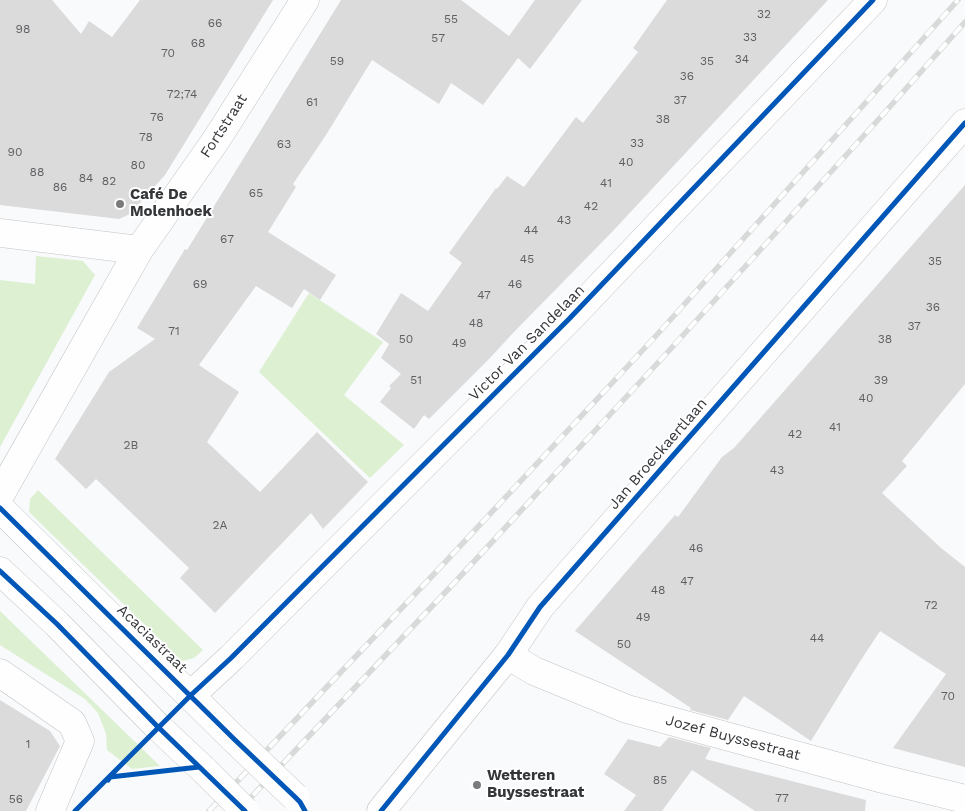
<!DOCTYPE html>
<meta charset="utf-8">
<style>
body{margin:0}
canvas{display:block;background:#f8fafc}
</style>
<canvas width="965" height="811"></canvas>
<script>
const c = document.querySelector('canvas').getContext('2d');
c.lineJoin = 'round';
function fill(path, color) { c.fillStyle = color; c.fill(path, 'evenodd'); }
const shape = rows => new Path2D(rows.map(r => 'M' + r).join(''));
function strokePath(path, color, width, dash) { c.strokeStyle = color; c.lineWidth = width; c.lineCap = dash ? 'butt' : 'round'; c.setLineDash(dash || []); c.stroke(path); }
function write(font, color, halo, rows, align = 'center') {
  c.font = font + ' "Work Sans",sans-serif'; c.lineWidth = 4; c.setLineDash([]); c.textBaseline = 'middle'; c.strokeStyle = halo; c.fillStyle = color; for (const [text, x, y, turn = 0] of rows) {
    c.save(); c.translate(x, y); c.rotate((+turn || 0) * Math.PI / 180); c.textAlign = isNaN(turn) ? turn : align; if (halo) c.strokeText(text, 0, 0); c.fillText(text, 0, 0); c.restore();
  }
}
const green = shape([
 [36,256,83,261,95,275,0,447,0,280,35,284],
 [309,293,383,342,344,395,404,445,370,478,259,372],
 [38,490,203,650,194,658,182,661,29,512,30,499],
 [0,611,160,766,132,769,107,750,106,734,98,713,85,699,0,645]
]);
const building = shape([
 [0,0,52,0,81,34,89,21,112,37,140,0,273,0,165,175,130,214,119,219,0,205],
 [341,0,461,0,509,36,535,0,582,0,530,69,518,58,483,105,451,83,439,104,372,60,326,135,293,184,296,187,268,232,336,275,320,300,304,289,292,308,256,286,199,365,239,392,207,442,260,492,317,432,368,482,323,529,311,513,215,613,180,578,189,568,96,479,86,489,55,459,109,372,155,339,137,328,185,249,187,250],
 [667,0,828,0,612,232,514,332,489,359,429,419,424,415,414,429,380,402,391,388,389,386,401,374,381,358,389,344,376,334,401,293,428,311,462,263,449,253,496,188,497,189,507,176,524,187,576,117,583,123,638,52,633,48],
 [965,185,965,384,902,461,907,466,882,493,941,548,965,567,965,767,893,748,946,674,880,631,859,663,811,741,744,696,728,720,690,710,691,708,575,631,675,515,678,517,722,457,734,448],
 [0,700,50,731,60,746,26,811,0,811],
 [669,737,711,748,705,759,866,800,865,811,755,811,692,770,662,811,624,811,636,795,604,774,628,739,660,747]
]);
const minor = shape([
 [0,233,139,250],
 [0,495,139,250,216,140,305,0],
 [508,655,534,671,627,709,883,779,965,799],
 [0,673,72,723,80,741,50,811],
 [191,695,231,658,569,319,873,0]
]);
const secondary = shape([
 [0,508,234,739],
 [0,571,57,624,156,725,205,771],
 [381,811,508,655,540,607,965,123]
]);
const rail = shape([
 [209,811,435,573,654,338,958,0],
 [238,811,455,582,666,354,887,110,965,22]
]);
const secondaryBridge = shape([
 [234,739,295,797],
 [205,771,245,811]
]);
const cycleway = shape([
 [0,508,234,739,295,797,300,802,305,811],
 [0,571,57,624,156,725,245,811],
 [108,780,110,777,199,767],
 [75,811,191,695,231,658,569,319,873,0],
 [381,811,508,655,540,607,965,123]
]);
const markers = [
 [120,204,5,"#797b7d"],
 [477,785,5,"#797b7d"]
];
const numberNames = [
 ["32",764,14],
 ["55",451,19],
 ["66",215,23],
 ["98",23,29],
 ["33",750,37],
 ["57",438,38],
 ["68",198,43],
 ["70",168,53],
 ["34",742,59],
 ["59",337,61],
 ["35",707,61],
 ["36",687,76],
 ["72;74",182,94],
 ["37",680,100],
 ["61",312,102],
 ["76",157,117],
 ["38",663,119],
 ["78",146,137],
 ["33",637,143],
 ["63",284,144],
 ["90",15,152],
 ["40",626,162],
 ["80",138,165],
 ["88",37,172],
 ["84",86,178],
 ["82",109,181],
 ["41",606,183],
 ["86",60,187],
 ["65",256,193],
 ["42",591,206],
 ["43",564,220],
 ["44",531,230],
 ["67",227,239],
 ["45",527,259],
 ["35",935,261],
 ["69",200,284],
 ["46",515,284],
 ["47",484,295],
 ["36",933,307],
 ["48",476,323],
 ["37",914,326],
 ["71",174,331],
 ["50",406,339],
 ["38",885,339],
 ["49",459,343],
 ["51",416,380],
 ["39",881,380],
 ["40",866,398],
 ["41",835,427],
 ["42",795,434],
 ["2B",131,445],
 ["43",777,470],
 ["2A",220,525],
 ["46",696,548],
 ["47",687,581],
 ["48",658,590],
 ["72",931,605],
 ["49",643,617],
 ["44",817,638],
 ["50",624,644],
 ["70",948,696],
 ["1",28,744],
 ["85",660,780],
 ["77",782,798],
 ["56",16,799]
];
const streetNames = [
 ["Fortstraat",224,126,-57],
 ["Victor Van Sandelaan",527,343,-45],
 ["Jan Broeckaertlaan",658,454,-49],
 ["Acaciastraat",152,639,44],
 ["Jozef Buyssestraat",733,738,15]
];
const poiNames = [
 ["Café De",130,195],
 ["Molenhoek",130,212],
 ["Wetteren",487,776],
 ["Buyssestraat",487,793]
];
fill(green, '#ddf0d2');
fill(building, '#dbdbdb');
strokePath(minor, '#c2c4c5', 29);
strokePath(secondary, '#c2c4c5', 29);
strokePath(minor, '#fefeff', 28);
strokePath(secondary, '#fefeff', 28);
strokePath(rail, '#d8d9d9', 5.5);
strokePath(rail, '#fff', 4, [11]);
strokePath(secondaryBridge, '#c2c4c5', 29, []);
strokePath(secondaryBridge, '#fefeff', 28);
strokePath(cycleway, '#0057b8', 5);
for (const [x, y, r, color] of markers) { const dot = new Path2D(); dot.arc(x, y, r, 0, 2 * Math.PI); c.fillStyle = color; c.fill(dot); strokePath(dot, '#fff', 2); }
write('12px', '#5e5f62', null, numberNames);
write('15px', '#343639', '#fff', streetNames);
write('bold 15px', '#343639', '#fff', poiNames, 'left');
</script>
